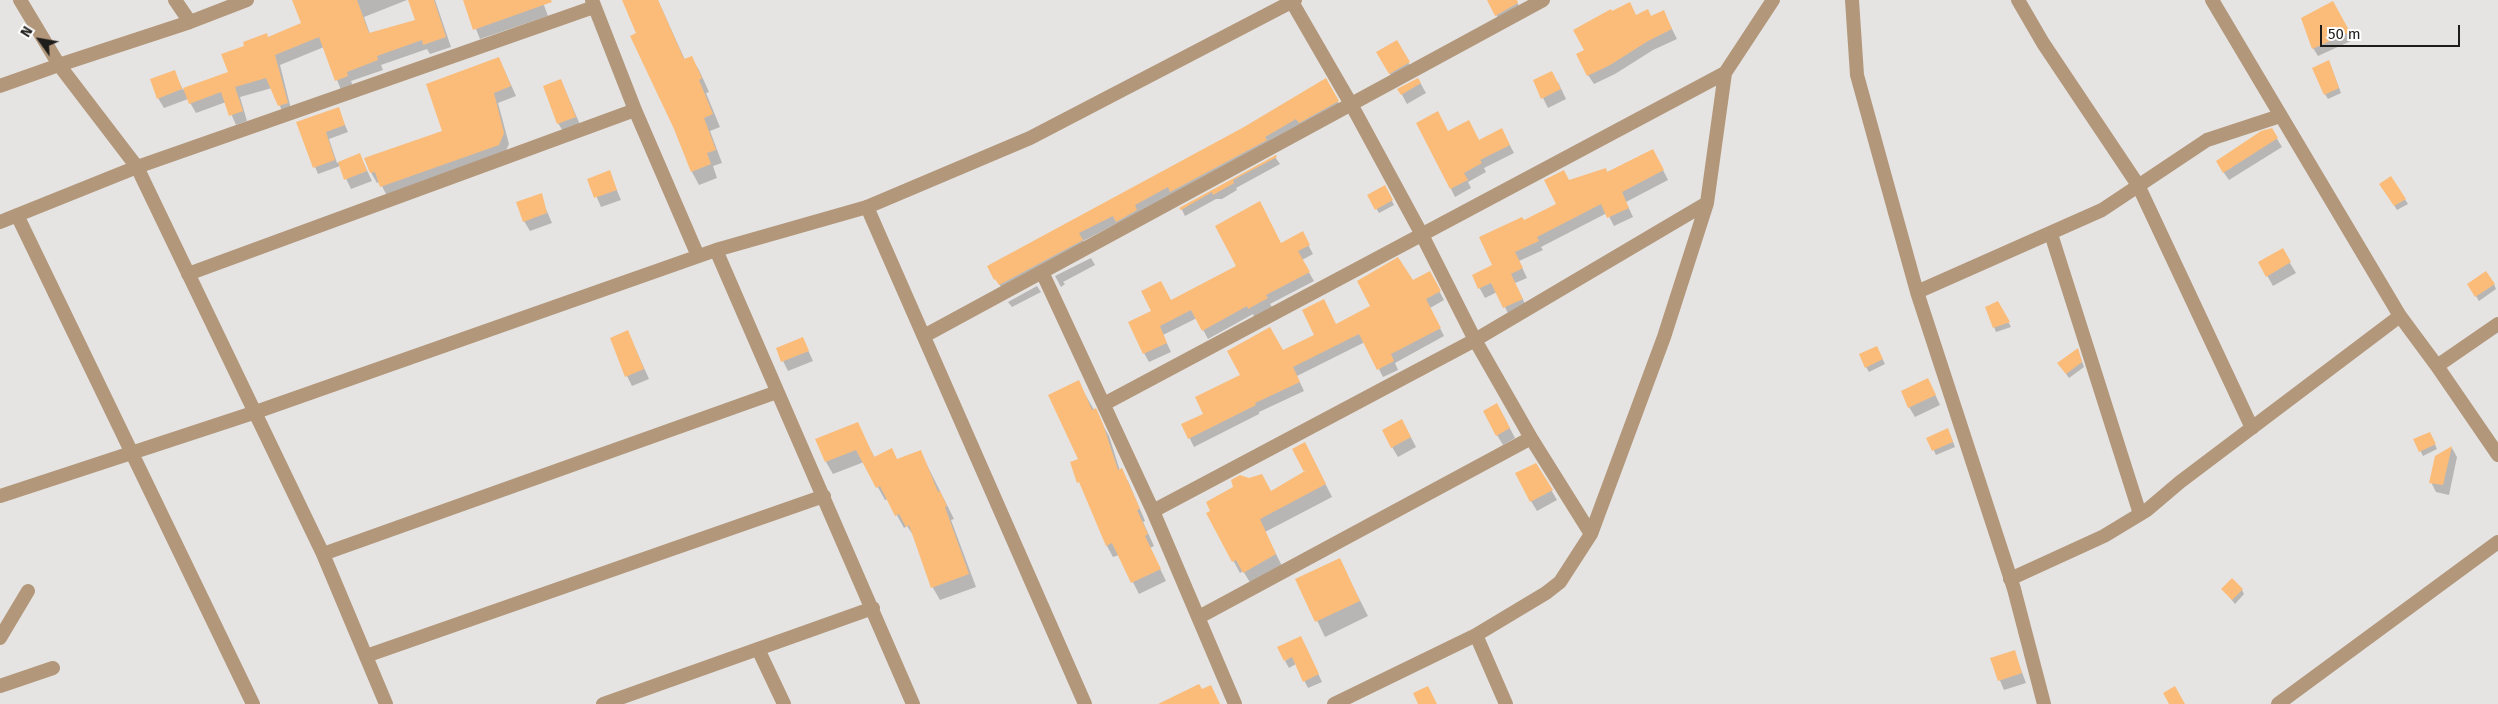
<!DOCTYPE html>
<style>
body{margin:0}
#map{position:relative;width:2498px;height:704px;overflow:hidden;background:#e6e4e2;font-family:"Fira Sans",sans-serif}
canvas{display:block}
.north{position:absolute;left:15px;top:15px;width:50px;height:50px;-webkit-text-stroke:4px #fff;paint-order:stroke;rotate:302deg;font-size:14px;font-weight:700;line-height:20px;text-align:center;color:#1e1d1c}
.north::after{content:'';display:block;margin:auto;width:18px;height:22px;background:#1e1d1c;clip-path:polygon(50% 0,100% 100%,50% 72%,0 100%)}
.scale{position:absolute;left:2320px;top:25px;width:140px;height:22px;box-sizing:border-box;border:2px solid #1e1d1c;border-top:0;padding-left:6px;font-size:15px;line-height:18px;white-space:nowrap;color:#1e1d1c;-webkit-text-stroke:4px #fff;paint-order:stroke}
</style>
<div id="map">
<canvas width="2498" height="704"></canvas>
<div class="north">N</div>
<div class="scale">50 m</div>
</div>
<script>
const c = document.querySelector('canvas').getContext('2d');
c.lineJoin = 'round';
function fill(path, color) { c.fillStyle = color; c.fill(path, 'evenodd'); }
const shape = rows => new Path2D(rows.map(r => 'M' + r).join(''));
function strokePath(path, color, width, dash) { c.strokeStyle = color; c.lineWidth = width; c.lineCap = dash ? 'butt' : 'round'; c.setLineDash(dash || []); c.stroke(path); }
const shadow = shape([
 [295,0,407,0,364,17,370,34,416,21,409,0,435,0,451,47,430,54,427,49,381,65,383,70,351,81,353,86,341,90,324,47,280,65,292,113,284,115,272,88,240,97,247,121,236,125,226,102,196,113,188,99,164,108,158,98,174,71,183,90,229,73,268,38,303,24],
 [476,0,542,0,548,16,480,39,466,4],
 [623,0,658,0,685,60,691,57,699,70,709,92,706,93,720,127,710,131,722,163,713,166,717,178,699,185,692,172],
 [1488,0,1516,0,1523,14,1502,25],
 [2332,3,2353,40,2318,56,2313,48],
 [1612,13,1668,21,1677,39,1653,50,1615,74,1594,84,1588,75,1586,51],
 [1397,42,1414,73,1395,83,1378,52],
 [499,58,516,96,498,103,509,144,504,155,387,196,380,182,377,183,369,169,444,132],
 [2331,66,2341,93,2328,99,2325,94],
 [1418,79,1426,93,1407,104,1399,89],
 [561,80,581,127,564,133,558,123],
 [1326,80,1342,109,1122,228,1118,223,1083,241,1086,248,1004,292,989,267,1245,128],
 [1558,82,1566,99,1548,108,1543,98],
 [338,109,348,132,329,139,337,163,360,155,372,181,351,189,340,166,318,174,297,123],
 [2271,129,2282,147,2229,180,2222,170],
 [1506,138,1514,153,1484,168,1486,172,1468,182,1471,188,1455,197,1451,189,1479,141],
 [1275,157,1280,164,1236,188,1237,190,1222,199,1216,199,1185,216,1181,208],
 [1658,160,1668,180,1626,202,1633,217,1614,226,1607,213,1541,247,1543,250,1519,261,1527,278,1515,283,1527,308,1510,317,1497,292,1485,298,1473,276,1494,266,1524,221,1558,205,1569,181,1605,169,1608,173],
 [609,172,621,200,601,207,589,179],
 [2391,178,2408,204,2397,210,2381,184],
 [1385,187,1394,205,1379,213,1369,196],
 [540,195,552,223,530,231,524,221],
 [1302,233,1313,254,1302,260,1314,281,1270,304,1272,307,1254,317,1253,314,1208,339,1197,318,1163,335,1171,352,1149,362,1144,353,1171,301],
 [2282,250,2296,273,2273,286,2260,263],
 [1091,258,1095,265,1063,282,1065,284,1061,287,1055,276],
 [1434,281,1444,300,1430,308,1444,336,1395,363,1398,370,1383,377,1365,342,1297,376,1304,391,1259,412,1259,414,1194,447,1183,425,1204,415,1242,376,1283,351,1372,307,1413,282],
 [2494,284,2496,289,2479,301,2469,285],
 [1037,286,1041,292,1012,307,1008,302],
 [1998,303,2011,327,1996,332,1994,327],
 [628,332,649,379,632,386,627,376],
 [803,339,813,361,788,371,777,349],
 [2078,350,2084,367,2069,378,2062,368],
 [1879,352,1885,364,1869,372,1866,367],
 [1078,382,1109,436,1120,471,1128,481,1145,521,1143,522,1154,546,1150,548,1166,581,1139,594,1119,555,1113,557,1107,546,1072,463,1080,460],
 [1933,390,1940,405,1915,417,1909,407],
 [1503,415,1515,438,1503,445,1497,435],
 [857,424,875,458,897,460,920,451,954,519,951,520,976,587,940,600,933,588,915,538,907,526,904,528,888,499,885,500,864,462,833,474,826,462],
 [1407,430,1416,447,1398,457,1392,447],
 [1950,434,1955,447,1936,455,1928,438],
 [2432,438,2437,449,2423,456,2415,440],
 [2452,448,2457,457,2449,495,2436,492,2431,482,2436,457],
 [1311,455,1332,497,1265,532,1282,566,1251,584,1243,571,1240,573,1208,514,1271,493,1306,472],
 [1536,464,1557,500,1537,511,1531,501],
 [1339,559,1368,616,1325,637,1297,579],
 [2223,589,2242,590,2244,594,2235,604],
 [1305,645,1322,682,1308,688,1296,664,1289,668,1285,661],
 [2014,651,2026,683,2004,690,1991,659]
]);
const building = shape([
 [292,0,357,0,369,33,415,20,408,0,434,0,446,37,423,45,422,40,377,56,378,60,347,72,348,76,335,81,319,37,275,55,288,103,278,106,266,78,235,87,243,111,229,116,221,92,189,104,183,88,228,72,221,54,244,46,243,42,267,33,268,37,301,23],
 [463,0,551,0,552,2,473,30],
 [622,0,658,0,684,59,692,56,702,78,699,80,713,114,704,118,716,150,707,153,711,164,691,172,674,129,630,36,636,33],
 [1487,0,1517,0,1518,3,1495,16],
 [2333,1,2350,32,2312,49,2301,18],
 [1630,2,1636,15,1648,9,1651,16,1664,10,1672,29,1648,41,1610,65,1587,76,1576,54,1584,50,1573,30,1611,9,1612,11],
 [1397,40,1410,62,1389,74,1376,52],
 [499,57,511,86,494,93,504,133,499,145,380,187,375,172,370,173,364,158,442,131,426,84],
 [2329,60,2339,88,2324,95,2312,68],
 [175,70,182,89,157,99,150,79],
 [1552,71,1561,89,1541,99,1533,80],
 [1326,78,1339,101,1299,123,1296,119,1265,137,1267,140,1170,192,1168,187,1135,205,1137,210,1116,222,1113,216,1079,233,1083,240,999,285,995,279,994,280,987,266,1244,127],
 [1418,78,1421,83,1401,95,1397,89],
 [561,79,576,117,557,124,543,86],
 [339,107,345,125,326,132,335,160,313,168,296,122],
 [1438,111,1448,131,1469,120,1479,140,1502,128,1510,145,1480,160,1482,163,1464,173,1468,180,1450,189,1416,123],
 [2272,128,2278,138,2223,173,2216,161,2261,131],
 [1653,149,1664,170,1622,192,1629,208,1607,218,1601,204,1537,237,1539,241,1515,252,1523,268,1511,274,1523,299,1503,308,1491,283,1478,289,1472,275,1492,265,1479,237,1522,217,1524,220,1556,204,1544,180,1564,170,1569,180,1606,168,1607,172],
 [360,153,367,171,344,180,338,162],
 [1276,155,1277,157,1233,180,1234,183,1213,195,1212,192,1181,210,1179,208],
 [610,170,617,190,594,198,587,179],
 [2391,176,2406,199,2394,206,2379,184],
 [1385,185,1393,200,1375,210,1367,195],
 [542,193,547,213,523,222,516,202],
 [1260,201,1281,243,1303,231,1310,245,1298,251,1310,272,1266,295,1268,298,1248,309,1247,306,1202,331,1191,310,1160,326,1167,343,1143,354,1128,322,1151,311,1141,291,1161,281,1171,300,1236,266,1215,226],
 [2283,248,2291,262,2266,277,2258,262],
 [1398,257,1413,280,1430,271,1441,291,1426,299,1441,328,1391,354,1394,361,1377,370,1359,334,1293,367,1300,382,1255,403,1256,405,1188,439,1181,424,1203,414,1195,397,1240,375,1227,351,1270,327,1283,350,1314,335,1302,310,1324,299,1336,324,1370,306,1357,281],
 [2486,271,2495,284,2475,297,2467,284],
 [1998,301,2010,322,1993,328,1985,307],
 [628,330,644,369,625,377,610,338],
 [803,337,809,351,781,362,776,348],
 [1877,346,1883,359,1865,368,1859,354],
 [2078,348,2082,362,2066,374,2057,363],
 [1928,378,1936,395,1908,408,1901,391],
 [1079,380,1092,410,1096,408,1103,424,1118,470,1122,468,1140,509,1137,510,1148,534,1145,536,1161,569,1131,583,1112,543,1106,546,1079,482,1077,483,1070,462,1078,459,1048,395],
 [1497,403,1510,428,1496,436,1483,411],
 [1402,419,1411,437,1391,448,1382,430],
 [858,422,874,457,892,448,897,459,921,450,938,492,940,491,947,506,945,507,969,574,931,588,909,525,906,527,899,514,895,516,880,486,876,488,856,450,825,462,815,439],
 [1948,428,1953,442,1932,451,1926,438],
 [2430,432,2436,444,2419,452,2413,439],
 [1305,442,1326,484,1260,519,1276,554,1243,573,1236,560,1232,562,1206,513,1210,511,1206,502,1233,487,1231,480,1240,475,1249,478,1262,474,1271,491,1310,468,1304,472,1292,449],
 [2452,446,2443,485,2429,483,2435,456],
 [1536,463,1553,490,1530,502,1515,473],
 [1340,558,1360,601,1315,622,1295,579],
 [2232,578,2243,589,2232,600,2221,589],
 [1301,636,1319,674,1303,682,1292,657,1284,661,1277,647],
 [2015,650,2022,673,1998,681,1990,658],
 [1199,684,1202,689,1211,685,1220,704,1158,704],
 [1428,686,1437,704,1418,704,1413,693],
 [2175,686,2185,704,2169,704,2163,693]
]);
const minor = shape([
 [20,0,59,65,137,167,323,554,386,704],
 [175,0,190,22],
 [592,0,635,110,698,256],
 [1852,0,1857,75,1884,173,1917,292,2014,589,2044,704],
 [2018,0,2043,43,2138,185,2252,428],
 [2212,0,2400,316,2437,366,2498,455],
 [1292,2,1351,104,1421,233,1475,340,1531,438,1591,534],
 [0,86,59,65,190,22,247,0],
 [17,215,253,704],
 [0,222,137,167,594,7],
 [2051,234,2140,514],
 [716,250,913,704],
 [1042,272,1153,511,1235,704],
 [188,274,635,110],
 [1917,292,2102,210,2207,140,2280,116],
 [924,336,1543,0],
 [2437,366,2498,324],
 [1104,404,1725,73,1773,0],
 [0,496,253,413,716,250,867,207,1030,138,1295,0],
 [1153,511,1475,340,1707,203],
 [323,554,777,392],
 [2010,579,2104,536,2147,510,2180,482,2400,316],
 [1199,617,1531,438],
 [1476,635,1506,704],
 [0,638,28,591],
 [758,649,784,704],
 [366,656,824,496],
 [0,686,53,668],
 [603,704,873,608],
 [1334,704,1476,635,1546,593,1560,582,1591,534,1664,337,1707,203,1725,73],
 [2278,704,2498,542]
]);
const tertiary = shape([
 [867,207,1085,704]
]);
fill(shadow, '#0003');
fill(building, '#fbbc79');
strokePath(minor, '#b2977b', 14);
strokePath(tertiary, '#b2977b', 14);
</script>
